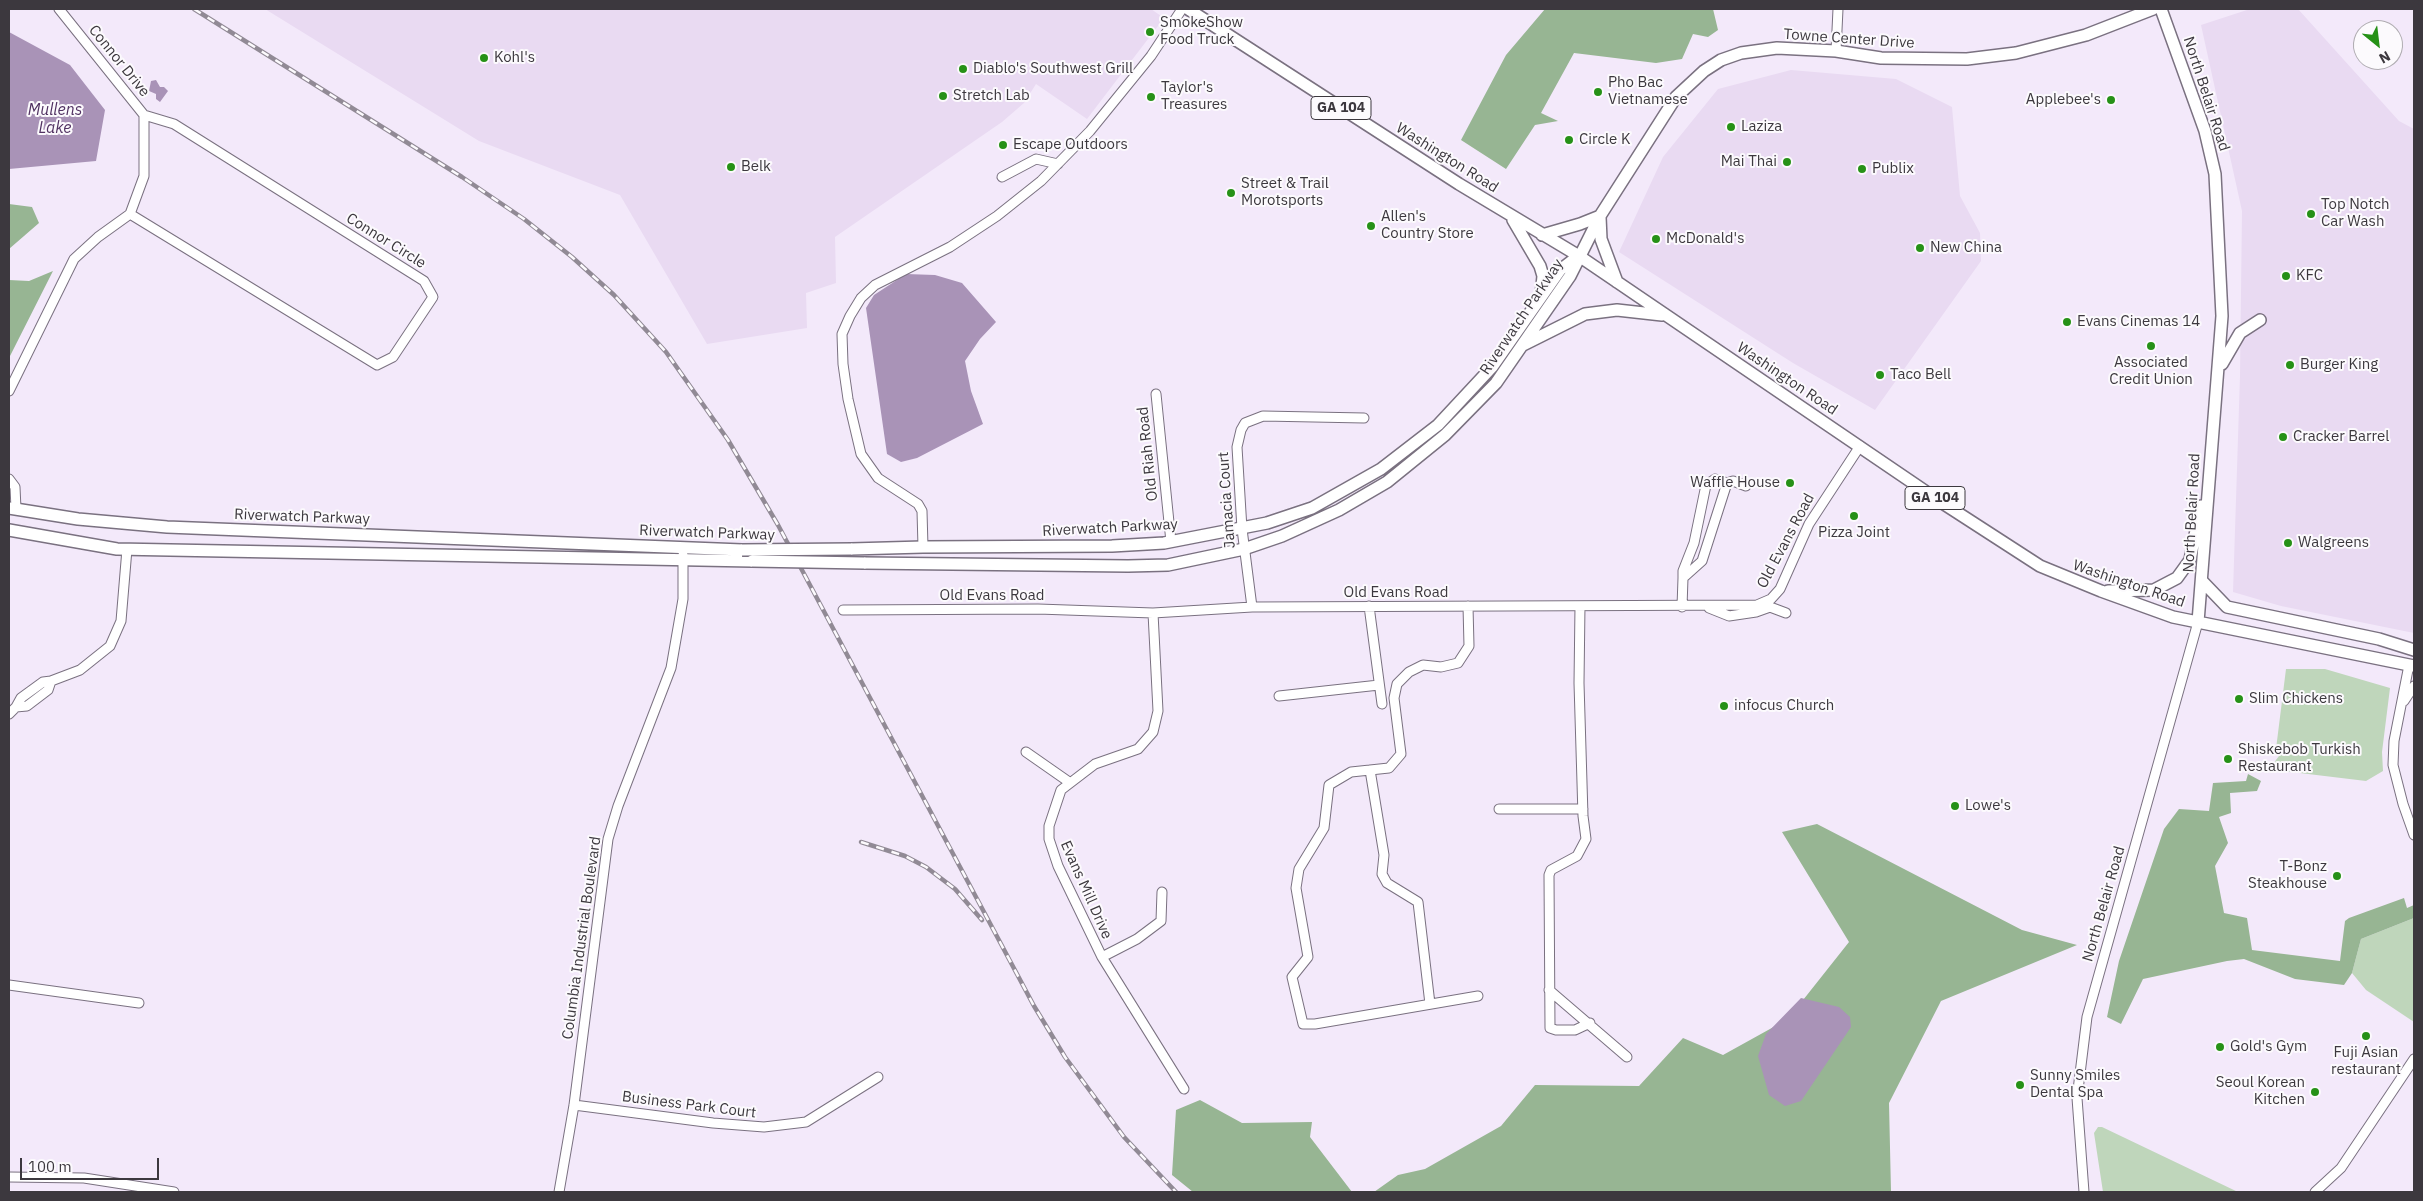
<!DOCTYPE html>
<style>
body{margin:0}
#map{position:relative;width:2423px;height:1201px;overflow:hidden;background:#f3e9fa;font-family:"IBM Plex Sans",sans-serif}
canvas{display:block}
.frame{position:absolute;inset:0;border:10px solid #3c383e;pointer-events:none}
.north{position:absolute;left:2353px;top:20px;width:50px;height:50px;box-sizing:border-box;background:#fcfafd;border:1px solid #afacb1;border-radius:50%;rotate:151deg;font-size:14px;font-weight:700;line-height:20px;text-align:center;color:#3c383e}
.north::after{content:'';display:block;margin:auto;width:18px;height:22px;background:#269117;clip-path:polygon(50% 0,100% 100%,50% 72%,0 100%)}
.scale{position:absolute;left:20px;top:1158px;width:139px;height:22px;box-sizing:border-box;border:2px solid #3c383e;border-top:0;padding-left:6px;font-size:15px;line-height:18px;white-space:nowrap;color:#3c383e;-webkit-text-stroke:4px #fcfafd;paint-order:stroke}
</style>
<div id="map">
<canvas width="2423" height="1201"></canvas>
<div class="frame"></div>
<div class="north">N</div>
<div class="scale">100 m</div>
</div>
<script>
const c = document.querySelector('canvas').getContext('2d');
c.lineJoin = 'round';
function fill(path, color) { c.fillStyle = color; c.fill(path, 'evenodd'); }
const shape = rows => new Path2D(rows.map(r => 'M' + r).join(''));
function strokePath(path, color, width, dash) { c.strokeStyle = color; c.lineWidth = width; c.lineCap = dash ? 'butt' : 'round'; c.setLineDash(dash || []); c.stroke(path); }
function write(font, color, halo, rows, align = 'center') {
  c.font = font + ' "IBM Plex Sans",sans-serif'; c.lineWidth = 4; c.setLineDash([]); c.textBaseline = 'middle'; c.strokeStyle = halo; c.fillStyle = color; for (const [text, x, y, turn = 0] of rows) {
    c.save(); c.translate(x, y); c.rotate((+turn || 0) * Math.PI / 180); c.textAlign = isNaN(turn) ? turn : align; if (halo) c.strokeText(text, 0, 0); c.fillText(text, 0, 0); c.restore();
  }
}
const built = shape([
 [265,9,1151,9,1164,18,1087,119,1036,84,1024,103,1002,122,835,237,836,283,806,293,807,328,707,344,620,195,479,141],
 [2250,9,2298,9,2399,121,2414,129,2414,633,2281,606,2233,592,2240,376,2242,211,2201,25],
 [1791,70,1896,79,1952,107,1960,196,1980,233,1981,261,1875,410,1793,363,1619,252,1663,157,1718,89]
]);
const green = shape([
 [2286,669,2325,669,2390,688,2382,752,2383,771,2366,781,2275,770,2273,764,2279,756,2276,749],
 [2414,918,2414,1022,2366,990,2352,973,2361,939],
 [2098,1127,2102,1127,2238,1192,2103,1192,2094,1133]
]);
const forest = shape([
 [1545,9,1713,9,1718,30,1708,37,1693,34,1682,59,1656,63,1574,53,1541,113,1558,121,1535,125,1506,169,1461,140,1506,55],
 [9,204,32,207,39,223,9,249],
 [53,271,9,358,9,280,29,281],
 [2248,774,2261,781,2257,791,2230,793,2231,813,2219,817,2228,843,2215,866,2224,913,2247,918,2252,950,2340,961,2345,921,2349,918,2404,898,2407,908,2414,905,2414,918,2361,939,2352,973,2344,985,2295,979,2244,959,2227,961,2143,979,2121,1024,2107,1017,2119,961,2164,829,2179,809,2209,811,2213,783,2246,781],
 [1817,824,2022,930,2077,945,1941,1001,1889,1103,1891,1192,1374,1192,1398,1175,1425,1169,1501,1126,1535,1085,1639,1086,1683,1038,1723,1055,1788,1019,1849,942,1782,832],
 [1200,1100,1242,1123,1312,1122,1310,1137,1352,1192,1193,1192,1172,1175,1176,1110]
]);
const water = shape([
 [9,32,70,65,105,110,96,161,9,169],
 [156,80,160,87,164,87,168,91,160,102,156,99,156,94,149,91,151,81],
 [906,274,935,275,962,283,996,322,980,339,965,361,971,391,983,424,917,458,901,462,887,454,866,308,874,295],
 [1801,998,1839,1007,1850,1017,1851,1027,1801,1101,1785,1106,1769,1095,1758,1056,1766,1034]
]);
const minor = shape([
 [1836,51,1838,9],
 [1002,177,1036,159,1058,164],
 [130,214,377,365,393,357,433,297,424,281,174,124,144,115],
 [9,391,74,259,98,237,130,214,144,176,144,115,59,9],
 [1156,394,1171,542],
 [9,479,15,487,16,509],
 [923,547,922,511,918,504,878,478,861,454,848,399,843,364,842,334,850,316,861,298,875,285,950,247,997,216,1041,181,1090,131,1151,56,1182,9],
 [1683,578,1683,571,1694,543,1706,485,1715,479,1727,483],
 [1369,606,1382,704],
 [1468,606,1469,646,1458,663,1441,667,1423,665,1409,672,1397,684,1394,698,1401,754,1389,768,1351,772,1329,785,1324,828,1299,869,1296,888,1308,957,1292,977,1303,1024,1315,1024,1478,996],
 [1580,606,1579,683,1583,816,1586,839,1577,856,1551,870,1549,875,1550,1028,1556,1030,1575,1030,1590,1023],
 [1252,607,1242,529,1237,447,1241,430,1245,423,1263,416,1364,418],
 [1682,607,1683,578,1702,561,1727,483,1733,481,1746,486],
 [1709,608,1729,616,1756,612,1770,607,1786,613],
 [843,610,1038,609,1153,613,1252,607,1757,605,1771,599,1780,589,1809,524,1860,446],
 [1153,613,1158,711,1153,732,1138,749,1095,764,1061,790,1049,826,1049,839,1058,866,1102,957,1184,1089],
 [2409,665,2394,741,2393,765,2403,804,2414,835],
 [1279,696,1379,685],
 [2404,701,2414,686],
 [16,707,27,706,48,690,51,681],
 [9,714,16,707,21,698,43,682,51,681,80,670,110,646,121,621,127,549],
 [1026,752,1069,782],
 [1370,770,1384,855,1382,874,1387,883,1418,902,1430,1004],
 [1499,809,1583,809],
 [1102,957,1137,939,1161,921,1162,892],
 [9,985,139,1003],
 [1549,990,1627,1057],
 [574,1105,713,1123,764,1127,806,1122,878,1077],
 [9,1177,84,1178,174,1192],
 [559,1192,574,1105,608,839,618,806,671,668,683,599,683,555],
 [2084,1192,2077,1098,2087,1017,2198,622],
 [2315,1192,2341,1168,2414,1059]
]);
const major = shape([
 [1188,9,1459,184,1579,256,1941,502,2040,566,2101,591,2173,617,2414,666],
 [2161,9,2205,131,2215,174,2222,316,2198,622],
 [1600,217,1601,239,1617,282],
 [1513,220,1540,266,1543,276,1541,296],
 [1542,235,1580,224,1600,216],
 [1523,345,1585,314,1617,310,1662,315],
 [2222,364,2240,333,2260,320],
 [9,508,78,519,167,527,742,550],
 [9,530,117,549,752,561],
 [851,549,923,547,1112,546,1164,543,1267,523,1312,508,1381,469,1438,425,1492,367,1560,270,1577,257],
 [864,563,1128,566,1168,565,1244,549,1282,536,1339,510,1387,482,1445,435,1496,383,1570,276,1600,216,1676,97,1704,71,1721,60,1741,53,1777,48,1836,51,1881,58,1967,59,2016,53,2086,35,2153,9],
 [2203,582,2227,607,2379,639,2414,650],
 [2108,591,2154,590,2177,578,2190,560,2201,506]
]);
const rail = shape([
 [194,9,462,177,524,219,572,257,614,295,666,352,728,440,778,525,1034,1006,1065,1057,1124,1137,1176,1192],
 [861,842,905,856,926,867,955,889,982,920]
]);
const majorBridge = shape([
 [742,550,851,549],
 [752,561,864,563]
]);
const markers = [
 [1150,32,5,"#269117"],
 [484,58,5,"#269117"],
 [963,69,5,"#269117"],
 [1598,92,5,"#269117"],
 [943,96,5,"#269117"],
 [1151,97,5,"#269117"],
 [2111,100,5,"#269117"],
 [1731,127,5,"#269117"],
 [1569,140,5,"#269117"],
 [1003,145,5,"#269117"],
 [1787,162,5,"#269117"],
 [731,167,5,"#269117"],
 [1862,169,5,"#269117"],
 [1231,193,5,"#269117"],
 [2311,214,5,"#269117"],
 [1371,226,5,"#269117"],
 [1656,239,5,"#269117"],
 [1920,248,5,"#269117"],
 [2286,276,5,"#269117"],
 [2067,322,5,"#269117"],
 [2151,346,5,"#269117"],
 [2290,365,5,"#269117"],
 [1880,375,5,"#269117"],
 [2283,437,5,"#269117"],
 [1790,483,5,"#269117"],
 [1854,516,5,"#269117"],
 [2288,543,5,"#269117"],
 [2239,699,5,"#269117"],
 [1724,706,5,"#269117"],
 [2228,759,5,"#269117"],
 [1955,806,5,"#269117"],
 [2337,876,5,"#269117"],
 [2366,1036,5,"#269117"],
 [2220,1047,5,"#269117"],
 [2020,1085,5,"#269117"],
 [2315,1092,5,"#269117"]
];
const shields = [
 [1341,108,60],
 [1935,498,60]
];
const shieldNames = [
 ["GA 104",1341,108],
 ["GA 104",1935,498]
];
const poiNames = [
 ["SmokeShow",1160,23],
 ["Food Truck",1160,40],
 ["Kohl's",494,58],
 ["Diablo's Southwest Grill",973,69],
 ["Pho Bac",1608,83],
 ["Vietnamese",1608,100],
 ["Taylor's",1161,88],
 ["Treasures",1161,105],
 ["Stretch Lab",953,96],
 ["Applebee's",2101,100,"right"],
 ["Laziza",1741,127],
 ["Circle K",1579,140],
 ["Escape Outdoors",1013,145],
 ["Mai Thai",1777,162,"right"],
 ["Belk",741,167],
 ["Publix",1872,169],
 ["Street & Trail",1241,184],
 ["Morotsports",1241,201],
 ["Top Notch",2321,205],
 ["Car Wash",2321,222],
 ["Allen's",1381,217],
 ["Country Store",1381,234],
 ["McDonald's",1666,239],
 ["New China",1930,248],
 ["KFC",2296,276],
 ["Evans Cinemas 14",2077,322],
 ["Associated",2151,363,"center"],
 ["Credit Union",2151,380,"center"],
 ["Burger King",2300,365],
 ["Taco Bell",1890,375],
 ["Cracker Barrel",2293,437],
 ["Waffle House",1780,483,"right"],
 ["Pizza Joint",1854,533,"center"],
 ["Walgreens",2298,543],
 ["Slim Chickens",2249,699],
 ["infocus Church",1734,706],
 ["Shiskebob Turkish",2238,750],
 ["Restaurant",2238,767],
 ["Lowe's",1965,806],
 ["T-Bonz",2327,867,"right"],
 ["Steakhouse",2327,884,"right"],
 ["Gold's Gym",2230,1047],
 ["Fuji Asian",2366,1053,"center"],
 ["restaurant",2366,1070,"center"],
 ["Sunny Smiles",2030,1076],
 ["Dental Spa",2030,1093],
 ["Seoul Korean",2305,1083,"right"],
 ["Kitchen",2305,1100,"right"]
];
const streetNames = [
 ["Towne Center Drive",1849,39,4],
 ["Connor Drive",119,61,51],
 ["North Belair Road",2206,94,72],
 ["Washington Road",1447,158,32],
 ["Connor Circle",386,241,32],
 ["Riverwatch Parkway",1522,317,-56],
 ["Washington Road",1787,379,34],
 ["Old Riah Road",1148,454,-96],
 ["Jamacia Court",1227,500,-94],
 ["North Belair Road",2192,513,-87],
 ["Riverwatch Parkway",302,517,2],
 ["Riverwatch Parkway",1110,528,-3],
 ["Riverwatch Parkway",707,533,2],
 ["Old Evans Road",1786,541,-62],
 ["Washington Road",2129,584,19],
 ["Old Evans Road",1396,593],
 ["Old Evans Road",992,596],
 ["Evans Mill Drive",1086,890,66],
 ["North Belair Road",2104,904,-74],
 ["Columbia Industrial Boulevard",582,938,-82],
 ["Business Park Court",689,1105,7]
];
const waterNames = [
 ["Mullens",55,110],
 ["Lake",55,128]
];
fill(built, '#e9daf2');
fill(green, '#bfd6bb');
fill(forest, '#97b593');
fill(water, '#a993b7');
strokePath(minor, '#7a7180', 11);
strokePath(major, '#7a7180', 14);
strokePath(minor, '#fff', 9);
strokePath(major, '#fff', 11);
strokePath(rail, '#918a95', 4.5);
strokePath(rail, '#fcfafd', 2.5, [8]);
strokePath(majorBridge, '#7a7180', 14, []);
strokePath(majorBridge, '#fff', 11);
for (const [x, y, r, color] of markers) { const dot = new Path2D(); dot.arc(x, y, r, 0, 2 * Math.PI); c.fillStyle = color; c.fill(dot); strokePath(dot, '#fcfafd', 2); }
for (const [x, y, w] of shields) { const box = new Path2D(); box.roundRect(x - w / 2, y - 11.5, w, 23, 4); c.fillStyle = '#fcfafd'; c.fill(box); strokePath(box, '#3c383e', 1); }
write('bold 14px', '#3c383e', null, shieldNames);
write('15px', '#3c383e', '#fcfafd', poiNames, 'left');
write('15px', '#3c383e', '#fcfafd', streetNames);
write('italic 16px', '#513262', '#fcfafd', waterNames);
</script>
